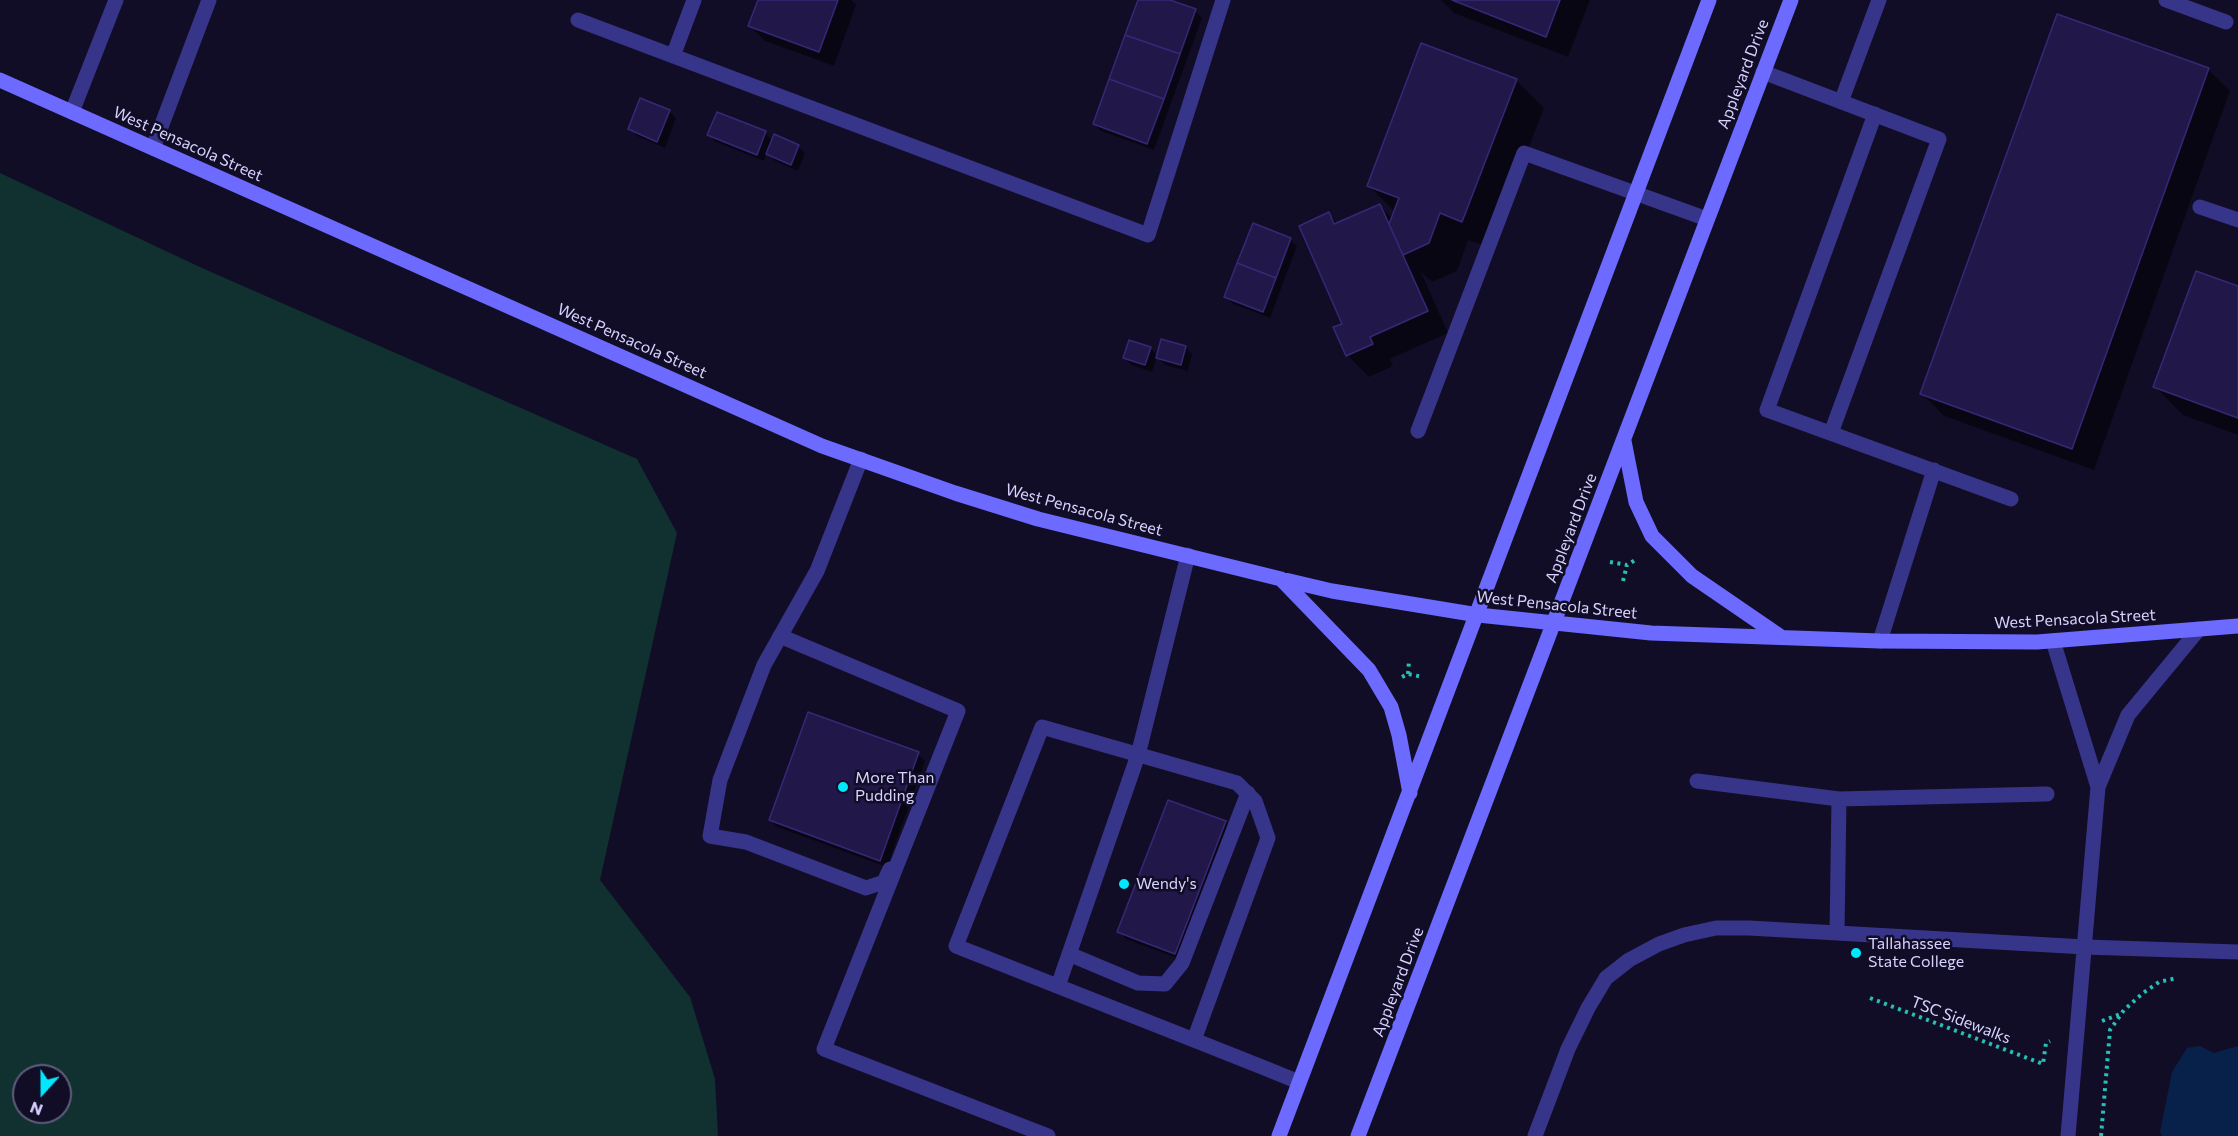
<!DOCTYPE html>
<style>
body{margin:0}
#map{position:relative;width:2238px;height:1136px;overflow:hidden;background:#110d27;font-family:Commissioner,sans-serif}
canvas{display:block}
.north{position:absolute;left:12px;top:1064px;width:60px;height:60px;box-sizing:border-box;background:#110d27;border:2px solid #605c7d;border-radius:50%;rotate:201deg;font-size:16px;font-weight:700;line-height:24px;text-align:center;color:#d7d3ff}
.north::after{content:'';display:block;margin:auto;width:21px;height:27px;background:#00e8fe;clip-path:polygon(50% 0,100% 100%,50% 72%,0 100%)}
</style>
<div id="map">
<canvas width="2238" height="1136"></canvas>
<div class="north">N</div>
</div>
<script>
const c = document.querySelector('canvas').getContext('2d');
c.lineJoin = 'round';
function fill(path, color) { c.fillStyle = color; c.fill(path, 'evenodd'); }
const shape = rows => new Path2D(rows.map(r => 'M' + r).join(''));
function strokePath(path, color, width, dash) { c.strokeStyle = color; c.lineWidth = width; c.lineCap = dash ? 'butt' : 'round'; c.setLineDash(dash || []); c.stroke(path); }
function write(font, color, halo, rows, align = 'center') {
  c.font = font + ' Commissioner,sans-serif'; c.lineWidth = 5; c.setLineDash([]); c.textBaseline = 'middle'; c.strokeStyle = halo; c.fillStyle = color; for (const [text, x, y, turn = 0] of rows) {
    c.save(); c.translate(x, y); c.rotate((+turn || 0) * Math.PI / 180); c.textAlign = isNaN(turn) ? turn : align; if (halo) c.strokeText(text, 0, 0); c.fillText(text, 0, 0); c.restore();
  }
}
const green = shape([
 [0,173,202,268,637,459,677,533,600,880,690,997,715,1079,718,1136,0,1136],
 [24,1076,60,1076,60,1112,24,1112]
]);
const water = shape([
 [2200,1046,2214,1053,2238,1046,2238,1136,2162,1136,2160,1132,2172,1072,2187,1048]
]);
const shadow = shape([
 [759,0,851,0,856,5,834,66,765,41,750,26],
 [1139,0,1166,0,1195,11,1202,18,1154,150,1101,131,1094,124],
 [1441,0,1590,0,1568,57,1454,13],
 [2208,69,2230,91,2094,470,1944,416,1922,394],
 [1516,80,1544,108,1490,248,1468,240,1457,271,1432,282,1421,272,1448,333,1390,359,1393,366,1369,377,1347,355,1329,214,1338,224,1380,206,1393,219,1395,212,1369,186],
 [669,111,676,118,665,148,637,136,630,129],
 [765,133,773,141,798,146,805,153,798,171,775,161,767,153,764,161,716,142,709,135],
 [1290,239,1297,246,1270,318,1233,304,1226,297],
 [2238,288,2238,435,2183,415,2155,387],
 [1185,347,1192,354,1188,371,1165,365,1157,356,1152,372,1132,365,1125,358,1150,348,1158,356],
 [809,713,918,754,925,761,887,867,777,827,770,820],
 [1225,822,1232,829,1182,960,1126,939,1119,932]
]);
const building = shape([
 [758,0,838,0,819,52,748,26,758,0],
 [1138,0,1170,0,1196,9,1180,54,1125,35,1138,0],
 [1452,0,1560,0,1546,37,1452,0],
 [2057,14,2209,68,2072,449,1920,394,2057,14],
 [1125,35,1180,54,1164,99,1109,79,1125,35],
 [1421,43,1517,79,1462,222,1440,213,1429,243,1403,255,1389,224,1399,198,1367,186,1421,43],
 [1109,79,1164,99,1147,144,1093,124,1109,79],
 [640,98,670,110,657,142,628,129,640,98],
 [717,112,766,131,757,155,707,135,717,112],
 [774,134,799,145,791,165,766,154,774,134],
 [1380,204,1428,311,1370,337,1373,344,1346,356,1333,327,1342,324,1299,226,1329,212,1334,224,1380,204],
 [1253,223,1291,238,1276,278,1237,263,1253,223],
 [1237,263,1276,278,1263,312,1224,297,1237,263],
 [2196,271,2238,286,2238,418,2153,387,2196,271],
 [1161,339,1186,346,1181,365,1156,358,1161,339],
 [1129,340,1151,347,1145,365,1123,358,1129,340],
 [808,712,919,752,880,861,769,820,808,712],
 [1168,800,1226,821,1175,954,1117,932,1168,800]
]);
const path = shape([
 [1610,562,1627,565,1637,559],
 [1623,581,1627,565],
 [1408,674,1409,660],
 [1402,677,1408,674,1423,677],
 [1870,998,2043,1064,2046,1043,2050,1041],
 [2102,1021,2123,1013],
 [2101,1136,2110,1030,2124,1010,2143,993,2159,982,2177,978]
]);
const lane = shape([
 [2166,0,2226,22],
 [578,20,1148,235,1223,0],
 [673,56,694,0],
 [1763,72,1939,139,1831,433],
 [1841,102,1879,0],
 [72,112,116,0],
 [1875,114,1767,410,2011,499],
 [153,148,209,0],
 [2200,207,2238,220],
 [1418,431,1524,153,1707,219],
 [780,636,958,711],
 [1880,641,1934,470],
 [2053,641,2098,787],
 [958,711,824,1049,1048,1136],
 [1697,781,1839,799,2047,794],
 [710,836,720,780,764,665,817,571,861,459],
 [710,836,746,842,866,888,884,882,890,869],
 [1837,933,1839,799],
 [1069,954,1138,983,1165,984,1182,963,1248,793],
 [1058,986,1138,755,1188,555],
 [1194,1040,1268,838,1255,801,1237,783,1042,727,956,946,1194,1040,1262,1067,1299,1082],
 [1535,1136,1568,1049,1588,1008,1606,978,1629,960,1659,944,1684,935,1716,928,1749,928,2085,947,2238,952],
 [2068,1136,2098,787,2128,715,2199,629]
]);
const secondary = shape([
 [0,80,822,446,955,493,1038,519,1281,579,1332,591,1478,615,1651,633,1880,641,2037,642,2238,626],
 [1624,441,1636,502,1652,536,1692,576,1781,637],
 [1281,579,1369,670,1391,707,1399,735,1410,793],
 [1279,1136,1709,0],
 [1358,1136,1791,0]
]);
const markers = [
 [843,787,6,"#00e8fe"],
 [1124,884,6,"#00e8fe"],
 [1856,953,6,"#00e8fe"]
];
const streetNames = [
 ["Appleyard Drive",1743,74,-69],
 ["West Pensacola Street",188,144,24],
 ["West Pensacola Street",632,341,24],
 ["West Pensacola Street",1084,510,15],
 ["Appleyard Drive",1571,528,-69],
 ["West Pensacola Street",1557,605,6],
 ["West Pensacola Street",2075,619,-3],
 ["Appleyard Drive",1398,982,-69],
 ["TSC Sidewalks",1961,1020,21]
];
const poiNames = [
 ["More Than",855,778],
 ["Pudding",855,796],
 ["Wendy's",1136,884],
 ["Tallahassee",1868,944],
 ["State College",1868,962]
];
fill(green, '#10312f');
fill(water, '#08214b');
fill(shadow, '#0007');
fill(building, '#211849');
strokePath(building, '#372877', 1.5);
strokePath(path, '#26c0b4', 4, [3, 4.5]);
strokePath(lane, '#373589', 15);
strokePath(secondary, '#6c6aff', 15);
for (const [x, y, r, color] of markers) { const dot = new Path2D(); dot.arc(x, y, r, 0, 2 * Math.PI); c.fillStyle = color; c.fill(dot); strokePath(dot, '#110d27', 2); }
write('16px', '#d7d3ff', '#110d27', streetNames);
write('16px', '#d7d3ff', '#110d27', poiNames, 'left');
</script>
